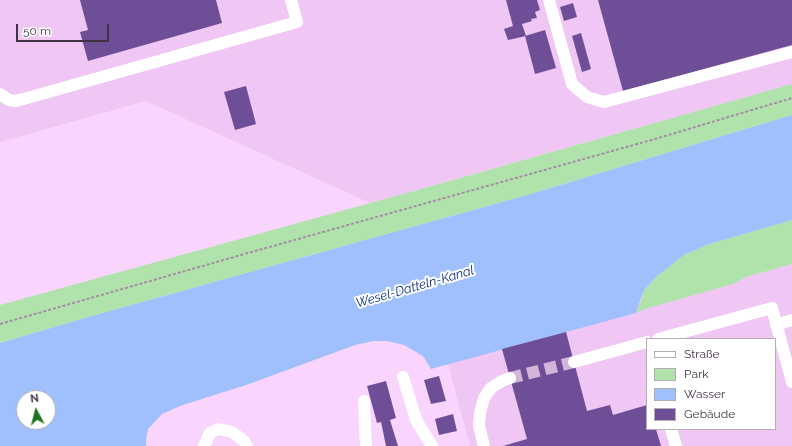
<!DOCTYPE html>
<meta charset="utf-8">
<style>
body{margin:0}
#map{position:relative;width:792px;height:446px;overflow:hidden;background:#f9d5fd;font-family:Raleway,sans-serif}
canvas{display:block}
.legend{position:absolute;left:646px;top:338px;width:130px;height:92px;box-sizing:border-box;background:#fff;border:1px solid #b3adb3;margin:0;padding:5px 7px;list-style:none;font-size:12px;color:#403242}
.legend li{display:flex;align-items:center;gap:8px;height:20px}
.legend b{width:20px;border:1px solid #b3adb3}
.north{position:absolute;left:16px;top:390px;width:40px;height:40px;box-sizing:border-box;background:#fff;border:1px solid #b3adb3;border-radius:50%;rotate:353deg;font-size:11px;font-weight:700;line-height:16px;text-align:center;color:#403242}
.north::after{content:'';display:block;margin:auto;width:14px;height:18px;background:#20741f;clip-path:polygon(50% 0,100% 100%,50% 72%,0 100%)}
.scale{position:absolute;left:16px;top:24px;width:93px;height:18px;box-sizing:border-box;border:2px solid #403242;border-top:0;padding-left:5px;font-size:12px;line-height:14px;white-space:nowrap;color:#403242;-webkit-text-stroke:3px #fff;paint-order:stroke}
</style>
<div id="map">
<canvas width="792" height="446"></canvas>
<ul class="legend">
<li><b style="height:5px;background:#fff"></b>Straße</li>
<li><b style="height:11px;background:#b0e3ac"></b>Park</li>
<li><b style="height:11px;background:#9fbffd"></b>Wasser</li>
<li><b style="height:11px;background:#6f4e98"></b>Gebäude</li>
</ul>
<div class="north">N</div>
<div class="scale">50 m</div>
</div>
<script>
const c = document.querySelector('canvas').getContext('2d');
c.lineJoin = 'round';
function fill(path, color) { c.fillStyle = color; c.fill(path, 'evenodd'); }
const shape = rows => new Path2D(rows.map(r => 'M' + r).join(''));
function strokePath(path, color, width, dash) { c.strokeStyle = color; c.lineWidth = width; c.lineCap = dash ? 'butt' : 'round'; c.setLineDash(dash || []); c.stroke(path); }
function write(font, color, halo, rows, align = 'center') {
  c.font = font + ' Raleway,sans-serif'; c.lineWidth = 4; c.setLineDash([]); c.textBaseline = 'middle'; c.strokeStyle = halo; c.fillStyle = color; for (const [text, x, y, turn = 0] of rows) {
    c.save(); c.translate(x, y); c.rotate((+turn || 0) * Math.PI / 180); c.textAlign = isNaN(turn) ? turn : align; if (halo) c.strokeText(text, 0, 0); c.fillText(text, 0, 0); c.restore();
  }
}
const built = shape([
 [0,0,792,0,792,84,370,203,146,101,0,142],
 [792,264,792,446,470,446,448,364,636,313,645,309,733,284,746,277],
 [647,339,775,339,775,429,647,429]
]);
const green = shape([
 [792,84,792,115,531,194,92,316,0,343,0,305,414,191],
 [792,220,792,264,746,277,733,284,645,309,636,313,645,289,656,277,684,255,709,244]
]);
const water = shape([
 [792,115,792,220,709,244,684,255,656,277,645,289,641,298,636,313,431,369,423,356,404,345,387,341,374,341,355,345,249,384,180,406,162,414,148,429,146,439,146,446,0,446,0,343,92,316,531,194],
 [24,398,48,398,48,422,24,422]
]);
const building = shape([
 [80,0,216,0,222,23,88,61,80,32,88,30],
 [506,0,537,0,540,10,535,12,537,18,531,19,532,21,522,24,526,36,508,40,504,29,513,26],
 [598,0,792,0,792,45,623,91],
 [573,3,577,17,564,21,560,7],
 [545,30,556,68,535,74,525,36],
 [581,33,591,69,582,72,572,36],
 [246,86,256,124,235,130,224,92],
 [566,332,587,411,610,405,613,415,647,405,647,429,656,429,661,446,503,446,527,439,502,349],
 [439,376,446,401,431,404,424,380],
 [386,381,396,418,390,420,398,446,386,446,381,422,377,423,367,386],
 [453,414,457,431,439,435,435,419]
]);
const minorTunnel = shape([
 [510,378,574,362]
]);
const path = shape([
 [0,324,241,255,655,139,792,98]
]);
const minor = shape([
 [549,0,572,84,587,97,604,102,792,52],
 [0,94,9,100,15,101,20,100,297,22,291,0],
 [776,325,792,320],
 [658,339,772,308,792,382],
 [574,362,647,342],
 [403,377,416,420,432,446],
 [364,401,366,446],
 [671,429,676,446],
 [204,446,210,433,218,429,232,432,244,441,247,446],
 [484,446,479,426,480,413,484,398,491,388,502,381,510,378]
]);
const waterNames = [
 ["Wesel-Datteln-Kanal",415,287,-16]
];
fill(built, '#efc6f4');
fill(green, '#b0e3ac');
fill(water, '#9fbffd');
fill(building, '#6f4e98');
strokePath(minorTunnel, '#d4b4d8', 12, [12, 6]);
strokePath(path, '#a58ba8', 2, [3, 2]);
strokePath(minor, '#fff', 12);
write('italic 13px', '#0b3186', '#fff', waterNames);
</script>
